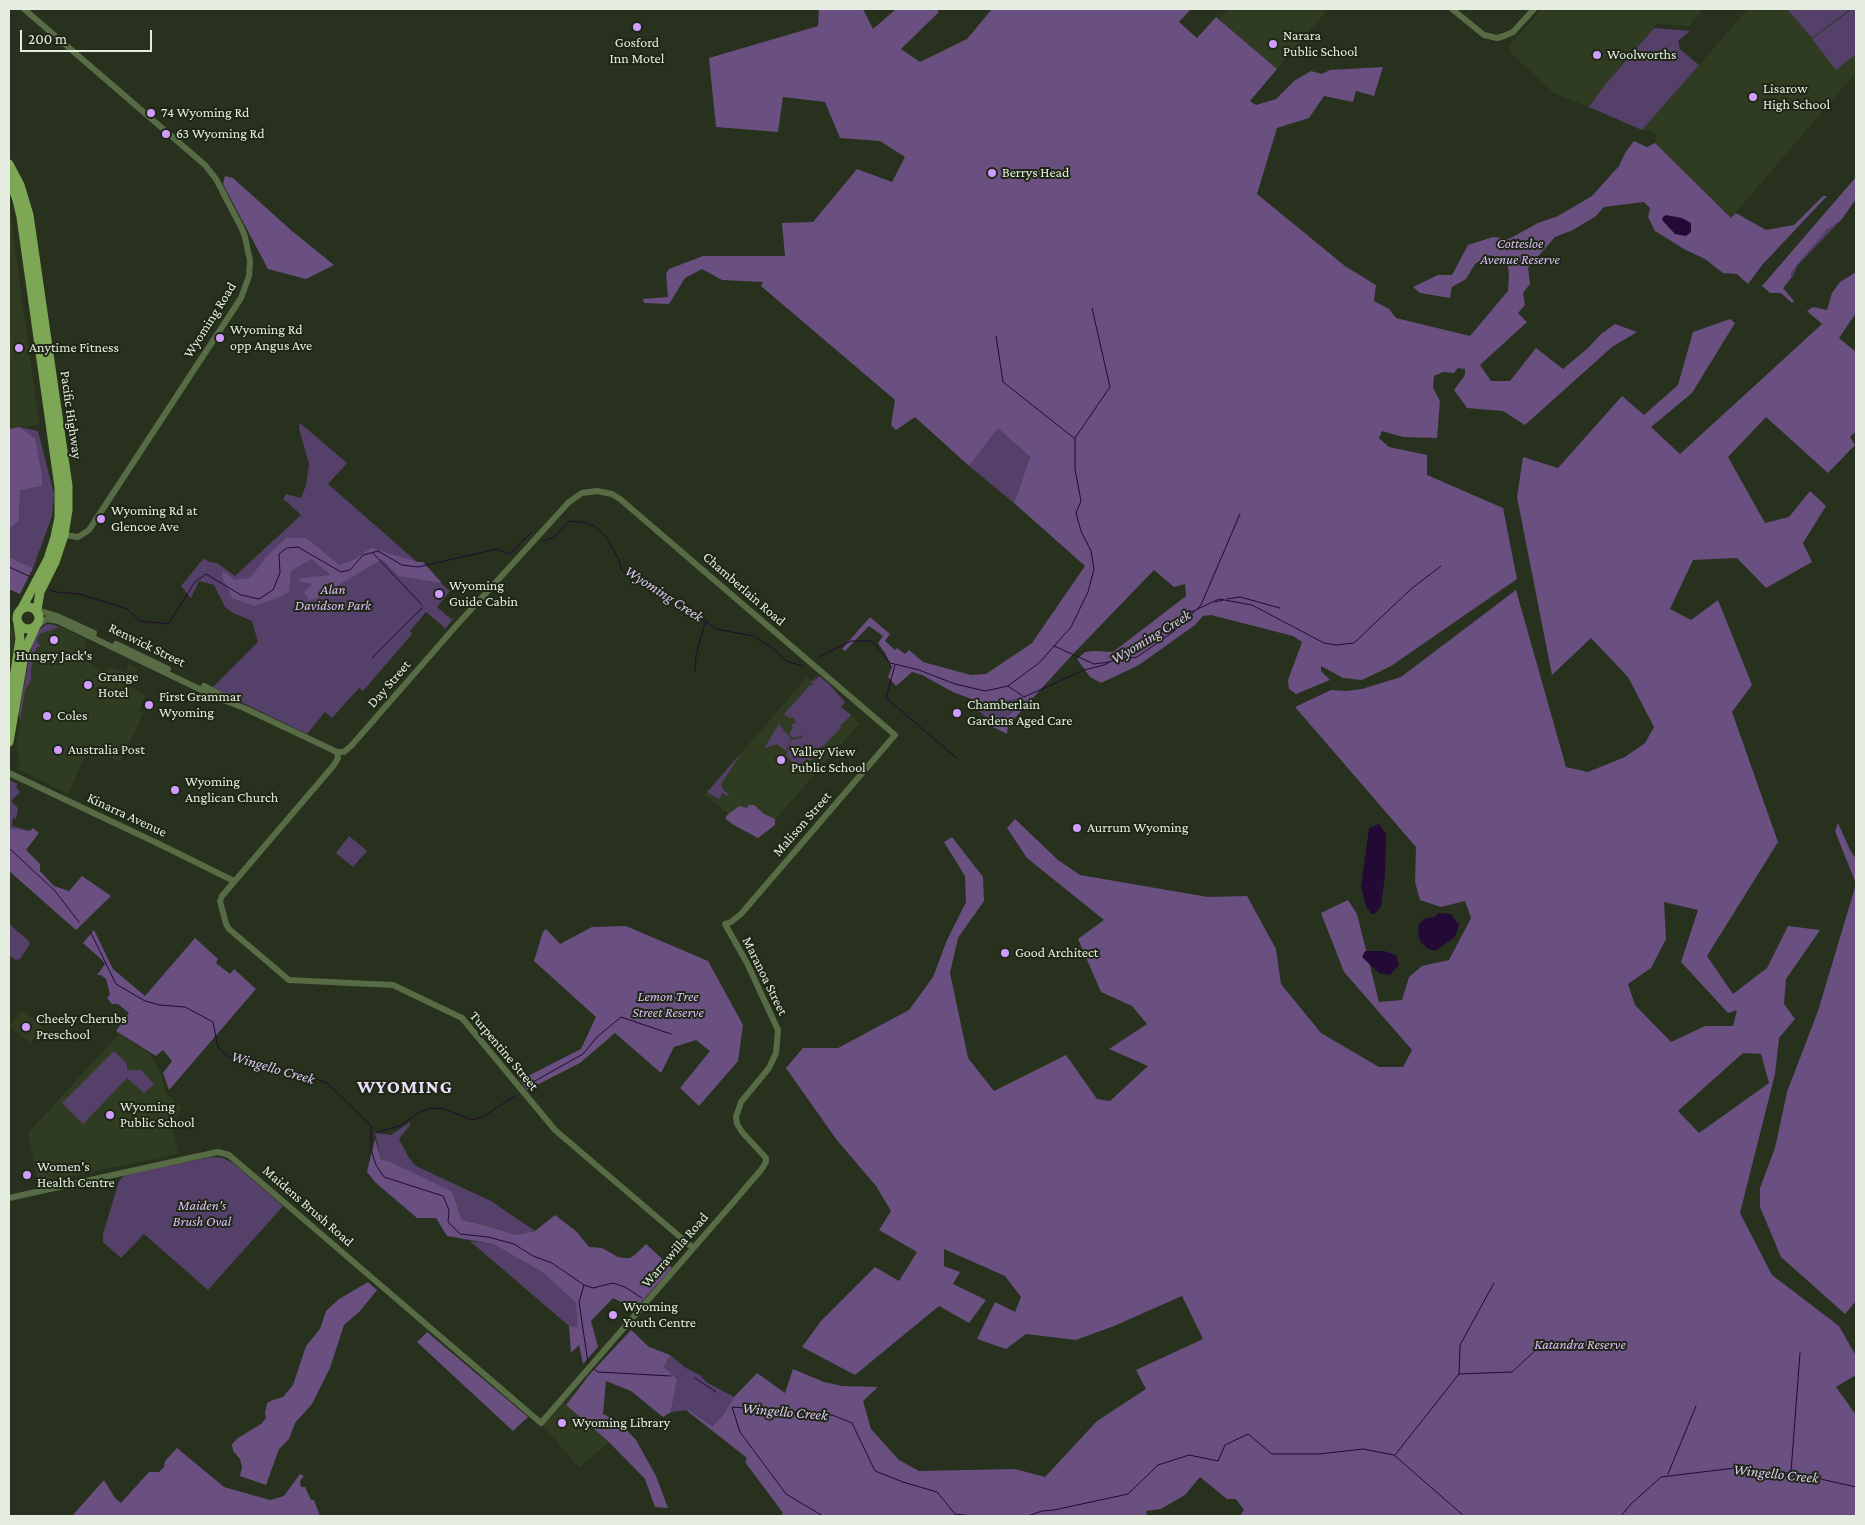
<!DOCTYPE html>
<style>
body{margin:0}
#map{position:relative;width:1865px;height:1525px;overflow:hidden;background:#27311e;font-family:"Crimson Pro",serif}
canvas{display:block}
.frame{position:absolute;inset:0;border:10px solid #e5ece0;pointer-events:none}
.scale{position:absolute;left:20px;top:30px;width:132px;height:22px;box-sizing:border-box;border:2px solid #e5ece0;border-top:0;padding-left:6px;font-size:15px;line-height:18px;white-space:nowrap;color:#e5ece0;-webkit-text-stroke:4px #1e2715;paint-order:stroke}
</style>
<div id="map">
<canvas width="1865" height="1525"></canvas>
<div class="frame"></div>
<div class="scale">200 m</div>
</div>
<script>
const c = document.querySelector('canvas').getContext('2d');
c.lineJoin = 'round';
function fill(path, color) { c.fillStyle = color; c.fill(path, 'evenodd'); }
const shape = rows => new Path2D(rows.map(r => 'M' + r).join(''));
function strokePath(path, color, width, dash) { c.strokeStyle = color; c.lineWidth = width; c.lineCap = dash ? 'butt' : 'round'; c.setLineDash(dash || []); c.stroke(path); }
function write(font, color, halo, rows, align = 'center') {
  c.font = font + ' "Crimson Pro",serif'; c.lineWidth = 4; c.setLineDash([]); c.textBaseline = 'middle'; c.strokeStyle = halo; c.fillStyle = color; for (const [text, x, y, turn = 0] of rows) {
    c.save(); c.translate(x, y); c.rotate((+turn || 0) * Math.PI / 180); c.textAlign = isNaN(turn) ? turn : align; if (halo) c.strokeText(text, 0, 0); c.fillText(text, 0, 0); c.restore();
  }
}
const built = shape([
 [1228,9,1328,9,1277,69,1219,19],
 [1542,9,1700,9,1701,11,1689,26,1657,24,1604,86,1589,107,1554,93,1512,54,1509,46],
 [1748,9,1787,9,1812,38,1850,9,1856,9,1856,77,1853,76,1731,218,1655,143,1657,137,1652,131,1642,130],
 [9,202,39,424,9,429],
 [9,620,13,628,15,639,9,670],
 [61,627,86,639,83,659,103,671,111,667,123,672,126,672,129,664,138,669,130,680,126,678,124,684,146,695,139,710,144,712,120,762,89,747,68,794,18,769,20,764,16,745,25,691,31,680,31,669,38,647,40,647,37,640,40,634],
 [807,677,860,723,758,839,705,795],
 [22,1010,43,1028,30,1043,9,1026],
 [119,1034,148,1052,161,1073,166,1093,182,1107,172,1123,178,1154,38,1183,28,1133],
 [561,1401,609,1442,579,1468,541,1423]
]);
const green = shape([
 [1787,9,1850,9,1812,38],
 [1852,9,1856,9,1856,54,1836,70,1812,39],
 [1654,28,1690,31,1678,41,1680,49,1699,65,1642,130,1589,107,1604,86],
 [1856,199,1841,220,1797,266,1793,276,1782,289,1772,280],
 [300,423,347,463,328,484,450,591,437,607,451,619,454,618,444,630,444,627,426,612,410,631,412,634,363,691,359,688,332,718,325,712,307,734,212,688,258,642,252,621,233,613,225,607,214,585,199,581,191,598,181,586,204,558,209,562,217,563,235,576,301,515,287,502,283,500,286,494,301,498,306,485,309,464,299,429],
 [19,427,38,431,54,494,52,516,33,568,9,557,9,529,19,521,20,490,35,438],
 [998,427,1030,457,1014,503,969,466],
 [50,624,60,627,40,634,37,640,40,647,37,647,31,669,31,680,25,691,20,722,19,712,32,643,38,631,45,625],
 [818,674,813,682,819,676,829,684,845,702,841,707,851,715,839,727,842,727,824,745,816,750,814,752,816,753,810,761,807,759,803,763,799,763,807,769,803,767,799,771,786,755,791,740,801,738,811,727,802,736,793,738,789,734,793,728,791,724,796,723,793,717,789,718,784,714,809,686,812,685,813,683,811,682],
 [1022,695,1030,702,1003,731,975,708,982,701],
 [779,724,791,739,786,751,777,744,766,748,765,747],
 [742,752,721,784,723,790,729,794,728,796,722,793,719,799,707,792],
 [9,780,18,784,16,787,20,792,11,801,18,808,16,819,13,818,12,826,31,831,9,828],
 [349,836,367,851,353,867,336,853],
 [9,924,28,940,30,944,20,959,16,960,9,955],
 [114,1051,127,1064,127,1070,141,1070,154,1084,144,1093,127,1078,83,1124,62,1103],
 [410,1122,410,1125,399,1139,409,1158,416,1166,491,1201,535,1231,516,1235,488,1226,462,1220,452,1191,391,1162,381,1159,375,1133,391,1135],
 [212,1157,223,1158,233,1163,283,1206,208,1290,144,1234,121,1258,103,1242,103,1234,119,1181,126,1174],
 [470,1241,493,1244,542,1272,576,1303,577,1328,569,1326],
 [670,1355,686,1368,700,1375,706,1382,734,1397,724,1414,712,1426,689,1410,671,1412,677,1379,664,1367]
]);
const forest = shape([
 [819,9,863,9,873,29,896,9,937,9,939,12,901,49,920,62,967,39,992,9,1191,9,1179,22,1197,38,1216,17,1277,69,1250,101,1256,105,1276,99,1294,81,1311,71,1322,74,1330,70,1383,67,1374,96,1356,91,1353,102,1324,96,1309,118,1277,128,1257,194,1345,266,1376,285,1374,301,1389,309,1396,318,1470,336,1508,291,1509,274,1507,261,1489,255,1475,264,1466,279,1452,287,1450,298,1420,293,1413,287,1438,275,1452,275,1468,245,1493,237,1509,239,1538,223,1558,216,1592,196,1619,166,1625,153,1634,141,1647,147,1655,143,1731,218,1736,213,1766,230,1794,225,1823,196,1827,196,1763,264,1748,284,1737,274,1723,273,1705,259,1684,249,1655,231,1648,217,1650,208,1644,202,1604,207,1596,216,1573,230,1555,237,1528,268,1530,284,1523,293,1525,305,1518,313,1527,322,1480,365,1491,381,1510,381,1536,348,1563,369,1588,348,1601,334,1615,324,1637,332,1612,347,1525,425,1503,411,1467,408,1454,390,1465,375,1465,369,1458,368,1454,373,1443,372,1434,376,1433,388,1440,401,1437,438,1403,437,1382,431,1379,438,1389,447,1427,455,1427,475,1503,508,1517,579,1391,666,1362,680,1343,678,1321,666,1321,671,1330,680,1296,694,1289,689,1288,680,1302,642,1293,636,1211,615,1203,616,1195,625,1139,665,1101,683,1090,677,1077,659,1085,652,1095,651,1113,652,1186,596,1185,584,1174,587,1154,570,1073,654,1008,725,1007,734,989,725,1004,719,1024,704,1024,700,1021,698,982,703,953,692,922,675,912,672,896,686,888,677,892,667,885,653,878,643,883,636,869,626,845,651,842,649,870,617,890,634,885,641,895,650,897,648,905,654,909,650,923,662,971,675,986,674,1032,643,1085,566,1014,503,1030,457,998,428,969,466,915,417,896,430,891,425,895,400,761,286,763,282,722,280,702,269,685,278,669,304,644,303,643,299,668,297,666,273,669,269,703,256,785,256,782,223,813,222,857,169,892,182,905,157,880,141,840,138,825,102,783,97,778,132,716,127,709,58,818,26],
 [225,176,233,178,292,231,334,265,306,279,268,269,223,184],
 [1856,177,1856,199,1841,220,1826,230,1791,272,1791,278,1783,288,1794,301,1792,303,1781,293,1770,293,1762,286],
 [1856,272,1856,313,1839,338,1856,352,1856,431,1850,437,1855,445,1828,473,1766,417,1728,457,1765,523,1789,517,1810,491,1826,506,1803,543,1812,562,1766,588,1737,558,1693,560,1670,609,1691,620,1718,600,1752,685,1732,712,1778,842,1707,956,1733,994,1767,968,1788,926,1820,930,1786,979,1784,1004,1795,1019,1779,1038,1775,1074,1740,1213,1772,1275,1839,1326,1856,1356,1856,1375,1836,1387,1856,1415,1856,1516,1240,1516,1244,1510,1236,1499,1227,1499,1200,1477,1185,1495,1161,1509,1146,1511,1147,1516,781,1516,783,1513,745,1462,747,1458,686,1410,689,1410,712,1426,724,1414,734,1397,757,1373,785,1393,793,1369,824,1382,842,1386,878,1387,863,1401,871,1429,899,1460,919,1471,1015,1469,1045,1477,1097,1421,1146,1389,1136,1370,1203,1339,1182,1296,1114,1326,1076,1340,1026,1334,1006,1349,977,1339,995,1302,1015,1312,1021,1297,1005,1276,944,1249,944,1266,960,1272,953,1284,986,1300,969,1323,939,1306,855,1375,802,1347,821,1321,875,1267,899,1281,917,1252,879,1230,891,1211,876,1186,836,1139,786,1068,803,1048,838,1048,909,1010,933,977,947,940,966,902,965,876,944,842,952,837,983,877,984,901,958,938,950,973,968,1058,994,1091,1066,1055,1097,1099,1110,1101,1148,1066,1109,1049,1147,1024,1132,1006,1101,992,1078,939,1104,920,1027,858,1007,828,1015,819,1058,860,1080,875,1208,897,1247,896,1276,949,1281,984,1321,1033,1379,1067,1403,1067,1412,1050,1344,972,1321,913,1348,900,1357,914,1379,1002,1402,1000,1409,977,1422,966,1449,960,1471,918,1465,901,1441,907,1420,900,1415,882,1416,847,1295,707,1331,690,1347,691,1362,689,1401,677,1516,590,1566,767,1588,772,1625,757,1645,743,1654,727,1628,677,1591,638,1552,675,1517,497,1523,457,1558,468,1622,396,1644,415,1678,385,1693,332,1730,319,1735,323,1692,393,1651,427,1680,454,1822,324,1807,311,1813,307,1827,310,1832,293,1840,282],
 [1664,902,1698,910,1681,962,1728,1013,1737,1010,1733,1026,1705,1026,1671,1042,1635,1005,1628,984,1651,968,1666,939],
 [1743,1053,1761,1054,1769,1083,1699,1133,1678,1111],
 [19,427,35,438,42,475,42,486,20,490,19,521,9,529,9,429],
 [286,538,306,538,339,565,353,560,371,548,418,562,423,562,442,583,399,576,382,559,317,598,309,600,304,592,312,584,297,581,301,578,331,575,311,559,291,571,289,592,275,599,254,606,232,598,222,576,223,571,235,580,250,578,268,555],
 [9,557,33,568,20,594,9,589],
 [749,805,754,805,764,814,775,819,775,825,758,838,732,824,726,819,726,816,739,806,747,808],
 [1838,823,1850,850,1856,859,1856,884,1835,831],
 [9,828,30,831,33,828,39,833,26,850,40,864,40,871,54,886,69,891,82,876,111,896,76,930,9,871],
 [1856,884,1856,1301,1845,1314,1781,1257,1760,1207,1760,1188,1775,1148,1787,1092,1818,1011],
 [626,926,708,961,743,1025,738,1061,699,1106,680,1088,710,1051,696,1040,674,1047,661,1073,615,1033,580,1063,527,1090,520,1080,581,1049,596,1017,534,961,543,932,546,929,560,944,592,927],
 [94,930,113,969,145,996,195,938,218,959,216,963,230,974,234,969,256,989,169,1090,163,1073,172,1061,163,1050,156,1056,116,1031,129,1013,118,1004,112,1004,107,998,110,994,106,979,101,975,97,975,105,964,102,960,83,943],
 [375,1139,381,1159,391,1162,452,1191,462,1220,488,1226,516,1235,535,1231,555,1215,577,1232,589,1247,602,1248,618,1257,624,1258,630,1258,636,1254,646,1244,672,1268,635,1309,613,1298,591,1321,598,1347,583,1364,579,1345,571,1353,569,1326,577,1327,576,1303,542,1272,493,1244,447,1236,436,1218,417,1218,376,1183,367,1172],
 [368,1282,377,1290,360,1311,344,1325,330,1368,312,1404,295,1423,289,1439,279,1449,266,1485,240,1476,242,1467,240,1459,233,1451,232,1444,238,1438,261,1424,266,1418,265,1413,267,1403,273,1400,283,1397,293,1385,306,1346,320,1329,326,1311,339,1299],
 [631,1330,649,1347,670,1355,664,1367,677,1379,671,1412,663,1417,631,1391,606,1381,603,1414,618,1421,636,1440,656,1476,668,1508,655,1507,645,1479,609,1442,566,1405,590,1374],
 [427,1332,528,1417,513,1431,417,1342],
 [177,1448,224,1487,270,1500,284,1496,300,1474,304,1476,300,1481,301,1487,305,1487,311,1500,314,1500,320,1516,72,1516,104,1480,115,1498,121,1503,149,1472,159,1472,164,1467,165,1461]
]);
const water = shape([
 [1666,215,1682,218,1691,223,1691,232,1686,236,1675,234,1662,220,1663,217],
 [1379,824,1386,834,1385,875,1381,906,1376,913,1371,914,1366,906,1361,887,1369,828],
 [1439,913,1451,914,1459,925,1455,937,1435,951,1428,949,1420,941,1418,931,1419,924,1424,919,1434,917],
 [1365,951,1384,951,1396,955,1399,965,1390,975,1379,973,1362,957]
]);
const stream = shape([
 [996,336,1003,382,1074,438],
 [1075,438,1110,387,1092,308],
 [543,541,553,538,569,521,587,523,596,527,607,538,619,560,622,571,662,590,716,629,753,636,774,649,786,661,802,666],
 [373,553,422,605],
 [9,567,31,577],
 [50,590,56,592,79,594,127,609,140,621,168,624,195,582,206,574,241,595,259,599,273,590,280,573,279,554,287,548,298,547,341,572,350,570,363,555,378,551,402,565,418,567,497,549,509,554,532,532],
 [1227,599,1240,597,1280,608],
 [1215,602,1223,600],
 [1197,609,1201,605,1240,514],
 [1054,646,1094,664,1109,662],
 [819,657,851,641,872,641,890,663,919,670,955,684,985,691,1008,686,1024,697,1084,670,1104,665,1146,643,1187,614,1219,599,1252,605,1324,643,1336,645,1354,643,1411,589,1441,566],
 [372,658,422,608],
 [1113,661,1137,657,1173,632,1195,611],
 [895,665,886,698,957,758],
 [695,671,696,655,705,623],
 [1008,686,1039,663,1071,627,1088,592,1094,569,1091,551,1081,531,1076,513,1081,501,1075,469,1075,438],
 [9,848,55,891,79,922],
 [91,933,116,984,145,1001,160,1005,185,1007,213,1022,218,1048,229,1057,296,1072,327,1083,371,1126,371,1149,376,1165,384,1177,443,1196,449,1210,448,1222,460,1234,488,1237,514,1244,533,1256,552,1263,584,1285,579,1302,588,1363],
 [526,1086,583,1054,597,1037,621,1017,671,1034],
 [377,1132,400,1126,418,1113,431,1108,444,1109,472,1120,484,1116,515,1096],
 [584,1285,593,1288,613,1283,625,1287,642,1298],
 [593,1368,598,1372,671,1376],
 [1459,1374,1512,1372,1539,1347],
 [695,1378,716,1392],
 [1395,1455,1459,1374,1460,1345,1494,1283],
 [1791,1472,1800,1353],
 [1668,1474,1696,1406],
 [823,1516,786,1494,740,1432,732,1407,832,1415,852,1423,875,1471,903,1482,937,1492,955,1514,973,1516],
 [1028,1516,1042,1511,1054,1510,1128,1494,1158,1465,1189,1455,1218,1461,1225,1445,1248,1434,1272,1454,1319,1454,1363,1449,1394,1455,1464,1516],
 [1621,1516,1631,1504,1661,1477,1735,1468,1798,1474,1856,1487]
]);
const minor = shape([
 [24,9,205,165,216,179,242,229,245,237,250,261,249,276,241,298,89,530,78,537,64,535],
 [1452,9,1484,35,1497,38,1504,36,1513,32,1534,9],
 [37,610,57,616,94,633],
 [37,625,47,619,58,621,218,698,244,708,337,752],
 [116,644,168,669],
 [204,686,226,698],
 [9,773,159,844,234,881],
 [9,1198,190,1158,218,1152,229,1155,541,1423,730,1206,761,1170,766,1162,766,1158,742,1132,737,1124,736,1117,741,1102,769,1068,776,1053,778,1030,747,963,725,924,731,922,741,914,895,735,620,499,612,494,597,491,582,493,569,502,455,627,352,745,344,752,337,752,338,758,334,765,222,896,220,901,226,924,229,929,289,980,393,985,462,1018,555,1130,693,1248]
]);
const major = shape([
 [9,164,20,185,29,215,68,486,68,510,64,535,55,562,40,592,37,610],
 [9,178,17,200,21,217,59,487,59,518,55,537,48,559,22,608],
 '17 618a11 11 0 1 1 22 0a11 11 0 1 1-22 0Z',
 [9,710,20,639,18,623],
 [9,742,25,650,36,626]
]);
const markers = [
 [637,27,5,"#d09dff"],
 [1273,44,5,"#d09dff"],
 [1597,55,5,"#d09dff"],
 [1753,97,5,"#d09dff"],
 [151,113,5,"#d09dff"],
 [166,134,5,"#d09dff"],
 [992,173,5,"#d09dff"],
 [220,338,5,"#d09dff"],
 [19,348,5,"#d09dff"],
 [101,519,5,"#d09dff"],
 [439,594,5,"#d09dff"],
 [54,640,5,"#d09dff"],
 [88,685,5,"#d09dff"],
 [149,705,5,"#d09dff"],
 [957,713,5,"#d09dff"],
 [47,716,5,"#d09dff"],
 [58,750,5,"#d09dff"],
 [781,760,5,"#d09dff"],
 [175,790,5,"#d09dff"],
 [1077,828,5,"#d09dff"],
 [1005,953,5,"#d09dff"],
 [26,1027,5,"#d09dff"],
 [110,1115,5,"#d09dff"],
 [27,1175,5,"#d09dff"],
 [613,1315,5,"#d09dff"],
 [562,1423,5,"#d09dff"]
];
const poiNames = [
 ["Narara",1283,36],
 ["Public School",1283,52],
 ["Gosford",637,43,"center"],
 ["Inn Motel",637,59,"center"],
 ["Woolworths",1607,55],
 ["Lisarow",1763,89],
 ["High School",1763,105],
 ["74 Wyoming Rd",161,113],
 ["63 Wyoming Rd",176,134],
 ["Berrys Head",1002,173],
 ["Wyoming Rd",230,330],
 ["opp Angus Ave",230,346],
 ["Anytime Fitness",29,348],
 ["Wyoming Rd at",111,511],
 ["Glencoe Ave",111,527],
 ["Wyoming",449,586],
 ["Guide Cabin",449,602],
 ["Hungry Jack's",54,656,"center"],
 ["Grange",98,677],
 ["Hotel",98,693],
 ["First Grammar",159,697],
 ["Wyoming",159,713],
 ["Chamberlain",967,705],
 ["Gardens Aged Care",967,721],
 ["Coles",57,716],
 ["Australia Post",68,750],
 ["Valley View",791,752],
 ["Public School",791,768],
 ["Wyoming",185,782],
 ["Anglican Church",185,798],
 ["Aurrum Wyoming",1087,828],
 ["Good Architect",1015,953],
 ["Cheeky Cherubs",36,1019],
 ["Preschool",36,1035],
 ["Wyoming",120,1107],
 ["Public School",120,1123],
 ["Women's",37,1167],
 ["Health Centre",37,1183],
 ["Wyoming",623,1307],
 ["Youth Centre",623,1323],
 ["Wyoming Library",572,1423]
];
const parkNames = [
 ["Cottesloe",1520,244],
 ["Avenue Reserve",1520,260],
 ["Alan",333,590],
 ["Davidson Park",333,606],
 ["Lemon Tree",668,997],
 ["Street Reserve",668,1013],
 ["Maiden's",202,1206],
 ["Brush Oval",202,1222],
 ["Katandra Reserve",1580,1345]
];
const streetNames = [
 ["Wyoming Road",210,320,-58],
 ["Pacific Highway",71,415,82],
 ["Chamberlain Road",744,589,41],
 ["Renwick Street",147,645,26],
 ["Day Street",389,684,-49],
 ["Kinarra Avenue",127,815,25],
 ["Malison Street",802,824,-49],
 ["Maranoa Street",765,976,64],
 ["Turpentine Street",504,1051,50],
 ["Maidens Brush Road",308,1206,41],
 ["Warrawilla Road",675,1250,-49]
];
const waterNames = [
 ["Wyoming Creek",664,594,33],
 ["Wyoming Creek",1151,637,-31],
 ["Wingello Creek",273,1068,16],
 ["Wingello Creek",785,1412,5],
 ["Wingello Creek",1776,1474,6]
];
const districtNames = [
 ["WYOMING",405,1087]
];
fill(built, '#2f3c22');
fill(green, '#554069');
fill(forest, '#695080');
fill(water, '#220a35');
strokePath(stream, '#220a35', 1);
strokePath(minor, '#576b44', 6);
strokePath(major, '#7ea755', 9);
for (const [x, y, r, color] of markers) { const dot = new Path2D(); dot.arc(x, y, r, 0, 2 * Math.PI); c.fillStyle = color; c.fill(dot); strokePath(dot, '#1e2715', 2); }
write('14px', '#e5ece0', '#1e2715', poiNames, 'left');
write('italic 14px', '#dbbdfa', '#1e2715', parkNames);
write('14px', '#e5ece0', '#1e2715', streetNames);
write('italic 15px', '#dec8f5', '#1e2715', waterNames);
c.letterSpacing = '1px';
write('bold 19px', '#ebdef9', '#1e2715', districtNames);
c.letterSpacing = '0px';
</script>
